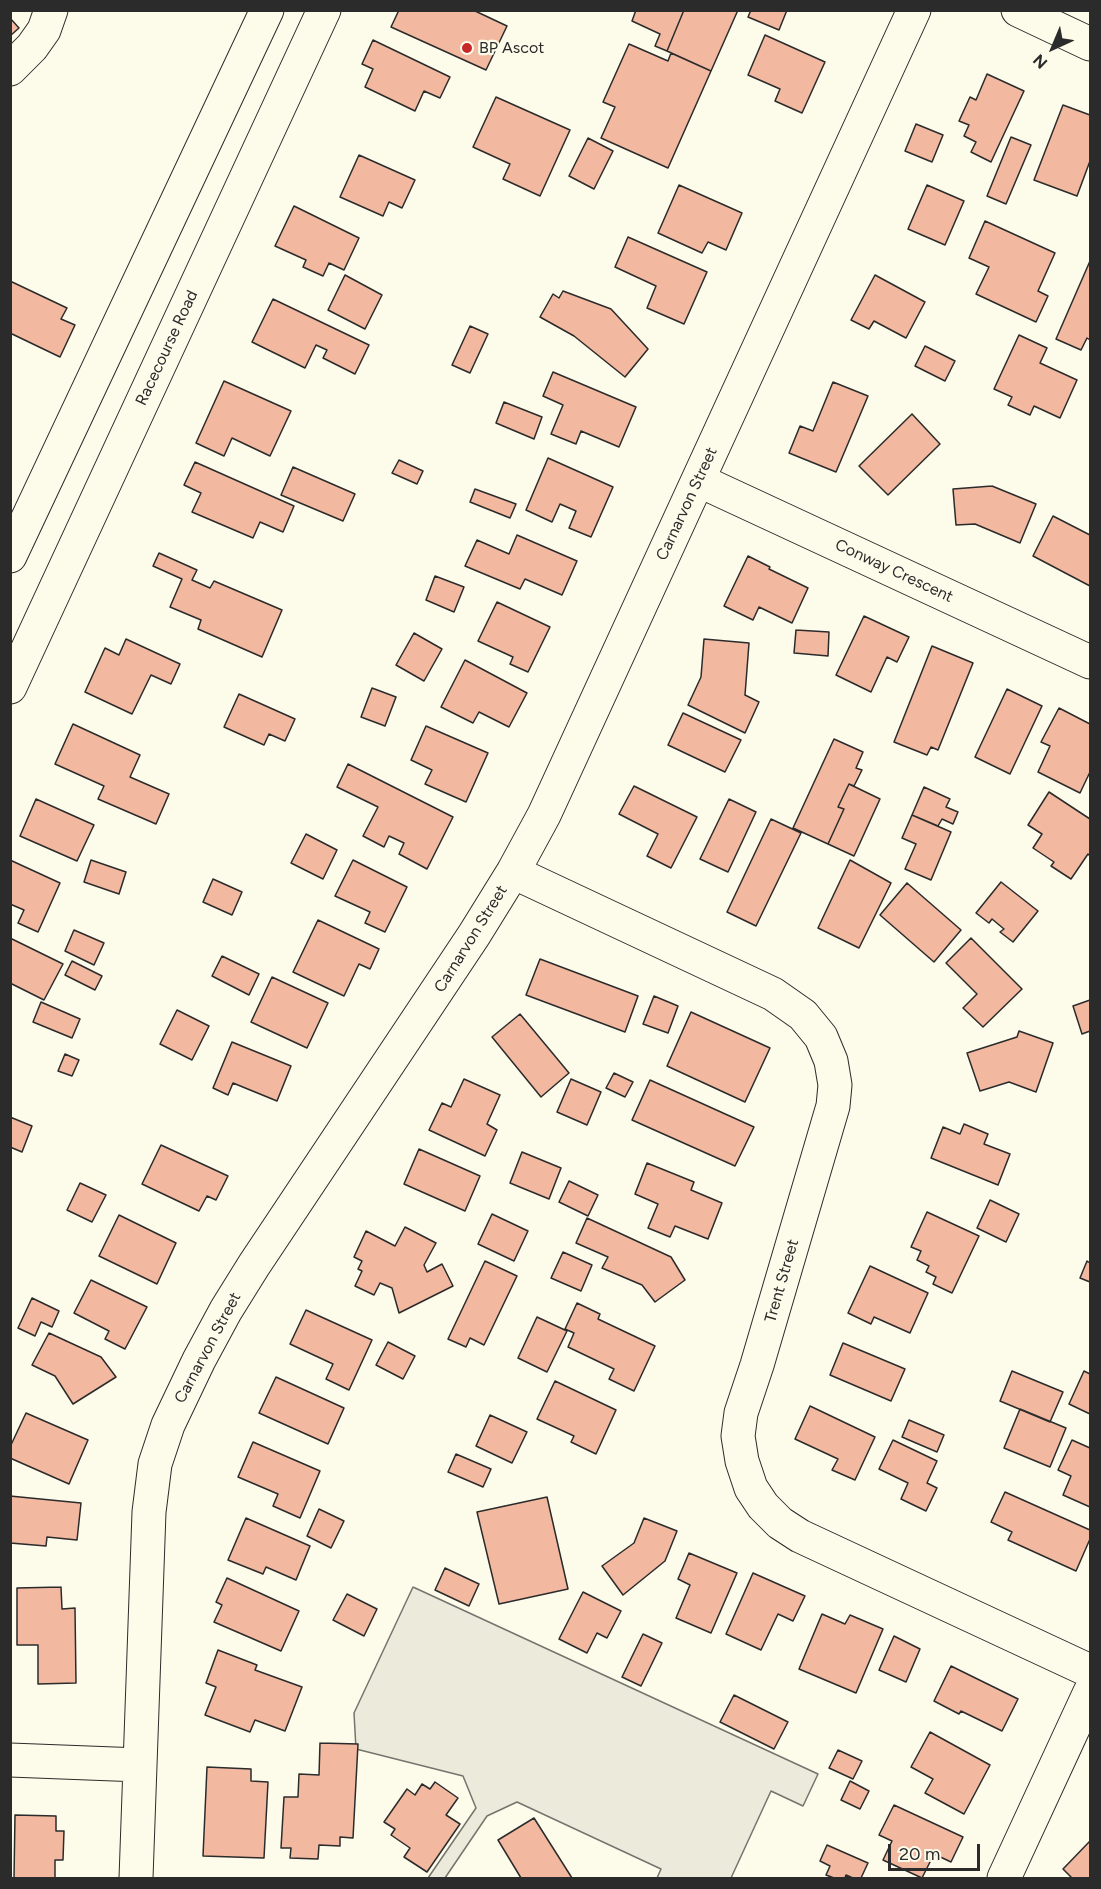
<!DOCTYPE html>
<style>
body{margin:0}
#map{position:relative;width:1101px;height:1889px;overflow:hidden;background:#fdfbea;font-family:Figtree,sans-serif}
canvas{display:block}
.frame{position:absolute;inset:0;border:12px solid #2b2b2b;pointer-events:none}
.north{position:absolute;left:1023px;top:18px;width:60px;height:60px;-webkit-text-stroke:4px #fdfbea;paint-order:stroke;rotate:224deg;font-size:16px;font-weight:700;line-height:24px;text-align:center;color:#2b2b2b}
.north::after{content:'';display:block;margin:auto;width:21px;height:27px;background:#2b2b2b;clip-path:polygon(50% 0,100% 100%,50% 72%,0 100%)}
.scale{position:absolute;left:888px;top:1844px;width:92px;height:27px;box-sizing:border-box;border:3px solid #2b2b2b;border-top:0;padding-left:8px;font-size:18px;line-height:21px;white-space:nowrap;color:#2b2b2b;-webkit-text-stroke:4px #fdfbea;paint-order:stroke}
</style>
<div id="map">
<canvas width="1101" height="1889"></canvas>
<div class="frame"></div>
<div class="north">N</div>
<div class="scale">20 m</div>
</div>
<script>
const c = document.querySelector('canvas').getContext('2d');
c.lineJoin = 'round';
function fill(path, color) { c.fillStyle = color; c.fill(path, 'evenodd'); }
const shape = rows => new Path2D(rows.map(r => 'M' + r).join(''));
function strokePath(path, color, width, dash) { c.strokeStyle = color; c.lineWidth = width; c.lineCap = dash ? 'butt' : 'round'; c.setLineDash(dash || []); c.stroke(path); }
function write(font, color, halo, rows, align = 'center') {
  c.font = font + ' Figtree,sans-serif'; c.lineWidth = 4.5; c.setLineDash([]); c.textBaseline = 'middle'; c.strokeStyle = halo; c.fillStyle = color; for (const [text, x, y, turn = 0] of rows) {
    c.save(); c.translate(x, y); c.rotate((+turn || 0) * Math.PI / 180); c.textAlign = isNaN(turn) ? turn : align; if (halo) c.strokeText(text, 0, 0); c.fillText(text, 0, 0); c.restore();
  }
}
const green = shape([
 [413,1587,818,1774,803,1806,771,1791,731,1878,657,1878,661,1869,517,1802,487,1816,445,1878,428,1878,476,1808,463,1776,356,1749,354,1713,413,1587]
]);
const building = shape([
 [399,10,473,10,507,26,486,70,391,27,399,10],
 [636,10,684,10,667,51,655,46,660,34,632,21,636,10],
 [684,10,738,10,711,71,667,51,684,10],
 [751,10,787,10,779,30,748,17,751,10],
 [10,18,19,28,10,36,10,18],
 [765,35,825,62,802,113,775,101,780,89,748,75,765,35],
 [373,40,450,77,440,98,424,91,415,111,365,87,373,69,362,64,373,40],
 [629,44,668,61,671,53,711,71,668,168,601,138,615,107,603,102,629,44],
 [987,74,1024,91,991,162,971,152,976,142,964,136,969,125,959,121,970,97,976,100,987,74],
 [496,97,570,130,540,196,503,179,510,164,473,147,496,97],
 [1063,105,1090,115,1090,161,1077,196,1034,180,1063,105],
 [916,124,943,135,932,162,905,151,916,124],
 [1011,137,1031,145,1006,204,987,196,1011,137],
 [588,138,613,151,594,189,569,176,588,138],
 [359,155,415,180,402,208,389,202,383,216,340,197,359,155],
 [679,185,742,213,726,250,708,242,702,253,658,233,679,185],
 [927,185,964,201,945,245,908,229,927,185],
 [294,206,359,238,344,270,329,263,323,276,303,267,306,260,275,246,294,206],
 [985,221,1055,253,1038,291,1048,296,1036,322,976,294,989,267,969,258,985,221],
 [628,237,707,272,684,324,647,308,656,286,615,267,628,237],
 [1090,261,1090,340,1087,338,1081,350,1056,339,1090,261],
 [345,275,382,295,365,329,328,310,345,275],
 [875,275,925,302,906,338,874,321,869,329,851,320,875,275],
 [10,281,67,308,61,319,75,325,60,357,10,333,10,281],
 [563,291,611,309,648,349,625,377,574,336,540,317,553,294,559,298,563,291],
 [273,299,369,345,355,374,323,358,327,350,316,345,305,368,252,342,273,299],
 [470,326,488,334,470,373,452,365,470,326],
 [1019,335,1047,348,1040,363,1077,380,1060,418,1034,406,1030,415,1008,405,1012,397,994,389,1019,335],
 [925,346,955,361,945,381,915,366,925,346],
 [553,372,636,407,619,447,581,431,576,444,551,434,563,405,543,396,553,372],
 [224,381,291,411,270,456,232,438,224,456,196,443,224,381],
 [833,382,868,396,836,472,789,453,800,426,813,431,833,382],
 [504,402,542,417,534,439,496,423,504,402],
 [912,414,940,444,888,495,859,466,912,414],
 [548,458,613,487,591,537,569,528,576,511,560,504,552,522,526,510,548,458],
 [399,460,423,471,417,484,392,473,399,460],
 [195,462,294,506,283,532,260,522,253,538,192,512,201,493,184,485,195,462],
 [293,467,355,494,343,521,281,495,293,467],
 [992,486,1036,504,1020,543,975,524,956,525,953,489,992,486],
 [475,489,516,504,510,518,470,502,475,489],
 [1053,516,1090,535,1090,586,1033,556,1053,516],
 [517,535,577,561,562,595,525,579,520,589,465,566,477,540,509,554,517,535],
 [159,553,197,570,192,580,210,588,214,581,282,610,262,657,198,629,201,620,170,607,182,579,153,566,159,553],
 [748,556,770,567,769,569,808,588,792,623,759,607,753,620,724,606,748,556],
 [435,576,464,587,454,612,426,600,435,576],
 [497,602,550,627,528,672,510,664,513,657,478,641,497,602],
 [864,616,909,637,897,662,887,657,871,692,836,675,864,616],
 [796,630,829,632,828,656,794,653,796,630],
 [414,633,442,649,424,681,396,665,414,633],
 [126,639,180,664,171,684,151,675,132,714,85,692,105,648,119,655,126,639],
 [704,639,749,643,745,695,759,702,745,733,688,705,701,677,704,639],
 [932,646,973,663,938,750,931,747,927,755,894,742,932,646],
 [465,660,527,693,509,727,479,712,473,723,441,707,465,660],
 [372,688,396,697,385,726,361,717,372,688],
 [1007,689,1042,706,1010,774,975,757,1007,689],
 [239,694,295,719,285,741,269,734,264,745,224,727,239,694],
 [1059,708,1090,724,1090,772,1080,793,1038,772,1050,746,1041,742,1059,708],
 [683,713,741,740,725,772,668,745,683,713],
 [73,724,140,755,130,777,169,794,156,824,98,799,104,786,55,764,73,724],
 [426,726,488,753,466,802,425,784,432,770,411,760,426,726],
 [834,739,863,752,856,768,862,770,854,786,849,784,838,807,844,809,828,844,793,828,834,739],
 [348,764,453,817,427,869,399,854,404,843,389,836,384,847,363,836,378,807,337,787,348,764],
 [849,784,880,799,854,856,828,844,844,809,838,807,849,784],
 [634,786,697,817,671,868,647,856,658,834,619,814,634,786],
 [924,787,950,799,946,807,958,812,953,824,942,819,938,826,912,815,924,787],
 [1049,792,1090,819,1090,856,1088,854,1071,879,1051,866,1054,862,1033,848,1042,834,1028,825,1049,792],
 [36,799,94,825,77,861,20,836,36,799],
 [729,799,756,812,728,872,700,859,729,799],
 [912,815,951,832,931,880,905,869,916,844,902,838,912,815],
 [771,819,801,833,756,926,727,912,771,819],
 [306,834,337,850,323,879,291,863,306,834],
 [10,860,60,883,38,932,18,923,24,910,10,904,10,860],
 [91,860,126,872,119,894,84,882,91,860],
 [353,860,407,887,385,932,365,923,370,912,335,896,353,860],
 [850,860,891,883,859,948,818,928,850,860],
 [213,879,242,892,232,915,203,902,213,879],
 [1001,882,1038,911,1013,942,1000,932,1004,929,992,919,989,923,976,913,1001,882],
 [907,883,961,930,934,962,880,915,907,883],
 [318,920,379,949,370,969,359,964,344,996,293,972,318,920],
 [74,930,104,943,94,965,65,951,74,930],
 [10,938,63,964,44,1000,10,983,10,938],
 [971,938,1022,989,983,1027,963,1008,977,994,946,963,971,938],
 [222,956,259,974,249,995,212,976,222,956],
 [540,959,638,996,625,1032,526,995,540,959],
 [72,961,102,976,95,990,65,975,72,961],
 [272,977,328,1003,307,1048,251,1022,272,977],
 [654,996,678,1006,668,1033,643,1024,654,996],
 [1090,1000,1090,1031,1082,1034,1073,1006,1090,1000],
 [41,1002,80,1019,72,1038,33,1022,41,1002],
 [177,1010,209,1026,192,1060,160,1044,177,1010],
 [691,1012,770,1048,745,1102,667,1066,691,1012],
 [520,1014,569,1073,541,1097,492,1037,520,1014],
 [1019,1031,1053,1043,1036,1092,1009,1082,980,1091,967,1053,1017,1037,1019,1031],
 [232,1042,291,1066,277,1101,233,1083,228,1095,213,1088,232,1042],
 [65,1054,79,1060,72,1076,58,1071,65,1054],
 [614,1073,633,1082,625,1097,606,1088,614,1073],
 [464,1079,500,1095,487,1124,497,1130,485,1156,429,1130,442,1103,451,1107,464,1079],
 [571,1079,601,1092,587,1125,557,1112,571,1079],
 [650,1080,754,1127,735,1166,632,1120,650,1080],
 [10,1117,32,1126,22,1152,10,1147,10,1117],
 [964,1124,988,1134,984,1144,1010,1154,998,1185,931,1158,943,1127,960,1134,964,1124],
 [161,1145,228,1176,216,1200,207,1196,199,1211,142,1184,161,1145],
 [419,1149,480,1176,465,1211,404,1184,419,1149],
 [522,1152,561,1168,549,1199,510,1183,522,1152],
 [647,1163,694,1182,691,1190,722,1203,708,1239,675,1226,670,1237,648,1228,658,1204,635,1194,647,1163],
 [569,1181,598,1195,588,1216,559,1202,569,1181],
 [80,1183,106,1195,92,1222,67,1210,80,1183],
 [990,1200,1019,1214,1006,1242,977,1228,990,1200],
 [927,1212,979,1236,952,1293,933,1284,936,1277,926,1272,929,1266,917,1260,921,1251,911,1247,927,1212],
 [492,1214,528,1231,514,1261,478,1244,492,1214],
 [119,1215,176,1243,157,1284,99,1256,119,1215],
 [587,1218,671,1257,685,1280,655,1302,642,1285,602,1268,608,1257,576,1243,587,1218],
 [405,1227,436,1243,424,1265,427,1272,442,1264,453,1286,399,1313,392,1288,380,1283,374,1295,355,1286,362,1271,358,1269,362,1261,354,1257,366,1231,395,1246,405,1227],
 [563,1252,592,1265,581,1291,551,1278,563,1252],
 [485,1261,517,1276,484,1345,470,1338,466,1347,448,1339,485,1261],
 [1087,1261,1090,1263,1090,1282,1080,1278,1087,1261],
 [870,1266,928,1293,910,1333,874,1317,871,1324,848,1313,870,1266],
 [91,1280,147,1307,125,1349,105,1339,109,1331,74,1313,91,1280],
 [32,1298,59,1311,52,1327,41,1322,35,1336,18,1328,32,1298],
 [577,1303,600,1314,598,1319,655,1346,634,1391,609,1379,614,1369,568,1347,574,1333,565,1329,577,1303],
 [306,1310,372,1340,349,1390,326,1379,333,1364,290,1344,306,1310],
 [537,1317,567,1331,547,1372,518,1358,537,1317],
 [49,1333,101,1357,116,1377,73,1404,55,1376,32,1365,49,1333],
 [388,1342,415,1356,403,1379,376,1365,388,1342],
 [843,1343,905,1369,891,1401,830,1375,843,1343],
 [1012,1371,1063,1392,1050,1422,1000,1401,1012,1371],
 [1084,1371,1090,1374,1090,1414,1069,1404,1084,1371],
 [276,1377,344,1408,328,1444,259,1413,276,1377],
 [555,1381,616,1410,596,1454,571,1442,574,1436,537,1419,555,1381],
 [810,1406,875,1437,855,1480,832,1470,838,1459,795,1439,810,1406],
 [1020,1409,1066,1428,1050,1467,1004,1448,1020,1409],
 [26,1413,88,1440,69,1484,10,1458,10,1447,26,1413],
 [490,1415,527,1432,512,1463,476,1446,490,1415],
 [909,1420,944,1435,937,1452,902,1437,909,1420],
 [893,1440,937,1461,927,1483,937,1488,926,1511,901,1499,908,1483,879,1469,893,1440],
 [1072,1440,1090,1448,1090,1507,1063,1495,1071,1476,1058,1470,1072,1440],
 [253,1442,320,1471,300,1518,273,1506,278,1494,238,1477,253,1442],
 [456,1454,491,1469,483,1487,448,1472,456,1454],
 [1005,1492,1090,1530,1090,1539,1076,1571,1008,1540,1012,1532,991,1522,1005,1492],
 [10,1496,81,1503,77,1540,47,1537,46,1546,10,1543,10,1496],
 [547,1497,568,1589,499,1604,477,1512,547,1497],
 [319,1509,344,1521,331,1548,307,1536,319,1509],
 [246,1518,310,1546,296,1580,266,1567,263,1574,228,1560,246,1518],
 [644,1518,677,1531,665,1561,623,1595,602,1566,634,1543,644,1518],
 [689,1553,737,1573,711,1633,676,1618,690,1585,678,1579,689,1553],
 [445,1568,479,1584,469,1606,435,1590,445,1568],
 [753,1573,805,1596,793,1621,778,1614,761,1650,726,1634,753,1573],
 [227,1578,299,1611,281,1651,214,1622,222,1605,216,1602,227,1578],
 [61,1587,62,1609,75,1608,76,1683,38,1684,38,1645,17,1645,17,1588,61,1587],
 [583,1592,621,1611,607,1638,597,1633,587,1653,559,1639,583,1592],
 [347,1594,377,1609,364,1636,333,1620,347,1594],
 [822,1614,845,1624,850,1615,883,1629,856,1693,799,1669,822,1614],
 [643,1634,662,1643,641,1686,622,1677,643,1634],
 [894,1636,920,1649,906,1682,879,1670,894,1636],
 [218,1650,257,1665,255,1670,302,1687,285,1731,255,1720,250,1732,205,1715,216,1687,206,1683,218,1650],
 [951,1666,1018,1699,1002,1731,961,1711,959,1714,934,1701,951,1666],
 [734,1695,788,1722,774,1749,720,1722,734,1695],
 [930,1732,990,1765,964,1814,925,1793,933,1779,911,1767,930,1732],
 [320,1743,358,1744,353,1838,340,1837,340,1846,319,1845,318,1859,290,1858,291,1848,281,1848,284,1797,298,1797,299,1774,319,1775,320,1743],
 [838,1750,862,1761,853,1779,829,1768,838,1750],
 [207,1767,251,1769,251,1781,268,1782,264,1858,203,1856,207,1767],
 [850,1781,869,1791,860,1809,841,1800,850,1781],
 [435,1782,458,1798,446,1815,460,1824,427,1872,404,1857,410,1848,391,1835,395,1829,384,1822,407,1789,415,1795,422,1784,430,1789,435,1782],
 [894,1805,963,1837,951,1862,934,1854,922,1878,883,1860,892,1841,879,1835,894,1805],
 [15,1815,56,1816,56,1831,64,1831,63,1860,55,1860,55,1878,14,1878,15,1815],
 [534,1818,572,1878,521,1878,498,1840,534,1818],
 [1090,1841,1090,1878,1072,1878,1063,1869,1090,1841],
 [827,1845,868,1863,861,1878,853,1878,846,1875,845,1878,834,1878,826,1875,830,1866,820,1861,827,1845]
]);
const minor = shape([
 [10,69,32,47,44,30,51,10],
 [698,480,1090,662],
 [10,556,267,10],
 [10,687,324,10],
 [513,872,773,994,803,1015,821,1037,831,1061,835,1085,833,1106,757,1365,741,1413,738,1436,742,1461,751,1488,763,1506,780,1523,800,1536,1090,1671],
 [10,1760,140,1765],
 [136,1878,149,1512,155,1464,168,1425,199,1360,226,1310,254,1265,474,935,513,872,544,815,914,10],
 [1004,1878,1090,1692]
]);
const highway = shape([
 [1018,10,1090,44]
]);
const markers = [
 [467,48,6,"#c62828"]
];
const poiNames = [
 ["BP Ascot",479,48]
];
const streetNames = [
 ["Racecourse Road",167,348,-65],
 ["Carnarvon Street",687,504,-65],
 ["Conway Crescent",894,571,25],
 ["Carnarvon Street",471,939,-58],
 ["Trent Street",782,1281,-74],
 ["Carnarvon Street",208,1348,-62]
];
fill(green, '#ecebdb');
strokePath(green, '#74746e', 1.5);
fill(building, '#f2b8a0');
strokePath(building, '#2b2b2b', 1.5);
strokePath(minor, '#2b2b2b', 35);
strokePath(highway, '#2b2b2b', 35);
strokePath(minor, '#fdfbea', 33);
strokePath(highway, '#fdfbea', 33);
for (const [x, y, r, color] of markers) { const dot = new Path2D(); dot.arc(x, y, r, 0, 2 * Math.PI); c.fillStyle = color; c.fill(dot); strokePath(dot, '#fdfbea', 2); }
write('16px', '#2b2b2b', '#fdfbea', poiNames, 'left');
write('16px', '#2b2b2b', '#fdfbea', streetNames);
</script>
